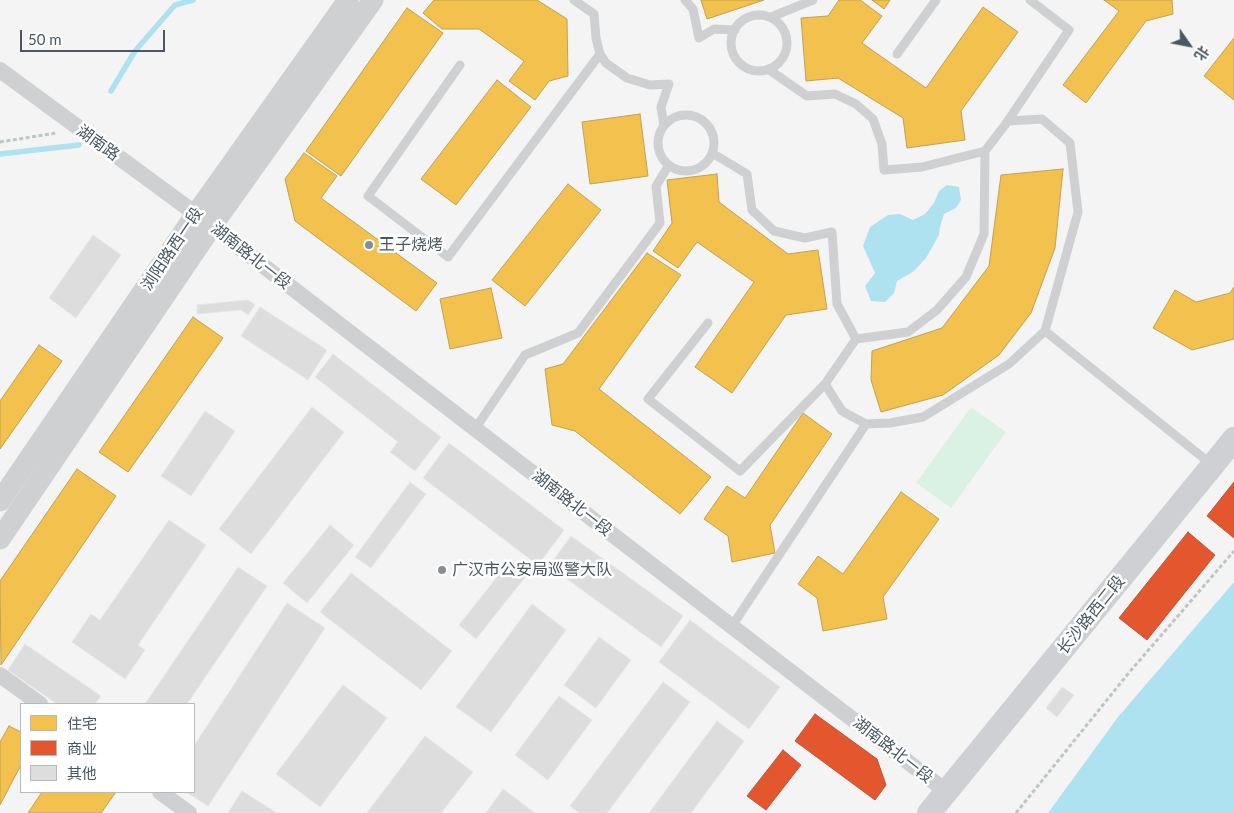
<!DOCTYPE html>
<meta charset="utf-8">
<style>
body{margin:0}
#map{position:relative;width:1234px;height:813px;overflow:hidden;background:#f4f4f4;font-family:Lato,"Noto Sans SC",sans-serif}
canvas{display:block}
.legend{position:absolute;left:20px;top:703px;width:175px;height:90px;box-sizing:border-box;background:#fff;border:1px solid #b7bbc0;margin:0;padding:6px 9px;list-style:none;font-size:15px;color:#4a5661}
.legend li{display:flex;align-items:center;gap:10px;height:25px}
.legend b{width:25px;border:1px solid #b7bbc0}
.north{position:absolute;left:1164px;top:20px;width:50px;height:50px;-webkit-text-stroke:4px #fff;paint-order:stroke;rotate:123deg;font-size:14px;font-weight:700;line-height:20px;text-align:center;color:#4a5661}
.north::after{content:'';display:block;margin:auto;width:18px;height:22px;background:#4a5661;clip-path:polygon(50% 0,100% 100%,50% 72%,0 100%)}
.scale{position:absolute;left:20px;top:30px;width:145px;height:22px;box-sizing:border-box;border:2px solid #4a5661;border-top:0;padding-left:6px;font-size:15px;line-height:18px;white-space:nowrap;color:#4a5661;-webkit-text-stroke:4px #fff;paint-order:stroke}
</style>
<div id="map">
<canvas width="1234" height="813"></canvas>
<ul class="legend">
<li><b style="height:14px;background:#f2c14e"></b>住宅</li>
<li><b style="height:14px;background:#e4572e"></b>商业</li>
<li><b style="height:14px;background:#ddddde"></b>其他</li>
</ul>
<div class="north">北</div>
<div class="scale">50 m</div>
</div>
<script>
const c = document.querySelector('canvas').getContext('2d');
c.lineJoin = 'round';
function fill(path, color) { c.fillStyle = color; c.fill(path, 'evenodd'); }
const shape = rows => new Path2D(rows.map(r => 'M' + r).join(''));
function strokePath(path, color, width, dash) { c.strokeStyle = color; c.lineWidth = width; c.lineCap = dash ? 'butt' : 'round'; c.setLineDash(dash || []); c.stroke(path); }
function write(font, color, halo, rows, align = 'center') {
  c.font = font + ' Lato,"Noto Sans SC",sans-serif'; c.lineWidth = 5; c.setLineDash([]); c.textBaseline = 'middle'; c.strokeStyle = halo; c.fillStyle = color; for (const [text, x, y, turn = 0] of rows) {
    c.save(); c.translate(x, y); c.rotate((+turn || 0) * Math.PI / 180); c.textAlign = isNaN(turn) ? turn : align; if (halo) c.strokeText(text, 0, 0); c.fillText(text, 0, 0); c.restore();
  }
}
const green = shape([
 [971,407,1006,432,951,508,916,483]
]);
const water = shape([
 [947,185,959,187,961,200,956,208,944,214,940,227,939,235,926,258,913,272,897,281,894,293,885,302,871,301,865,286,875,273,863,246,870,227,888,215,900,214,913,220,925,214,934,203,939,191],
 [1234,582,1234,813,1048,813,1118,717]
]);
const homes = shape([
 [434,0,537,0,567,19,568,76,549,81,535,100,509,81,524,61,479,29,442,29,423,13,434,0],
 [701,0,764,0,707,19,701,0],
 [839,0,860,0,882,16,862,43,926,88,983,7,1018,32,961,111,965,140,907,148,903,118,838,78,806,81,801,18,828,16,839,0],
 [872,0,890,0,884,9,872,0],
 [1104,0,1172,0,1173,14,1146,21,1086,103,1063,85,1119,11,1104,0],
 [407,8,443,33,341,176,306,151,407,8],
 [1234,38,1234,100,1204,76,1234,38],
 [497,80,531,107,456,205,421,179,497,80],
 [640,114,648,176,590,184,582,122,640,114],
 [304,153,337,176,321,198,437,283,416,311,295,221,285,179,304,153],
 [1063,169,1055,248,1031,313,999,355,943,395,881,412,871,380,872,351,942,328,989,266,1001,175,1063,169],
 [717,174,719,202,788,254,818,250,827,309,786,315,732,393,695,367,754,282,697,242,678,268,653,251,672,223,667,180,717,174],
 [568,184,601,210,525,306,492,280,568,184],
 [647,253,681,275,599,389,711,477,680,514,575,431,552,425,545,369,563,364,647,253],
 [1234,287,1234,339,1192,350,1153,328,1175,290,1196,302,1230,293,1234,287],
 [491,288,502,338,450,349,440,299,491,288],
 [193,317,223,338,128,472,99,452,193,317],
 [39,345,62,361,0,449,0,401,39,345],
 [803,413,832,434,770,525,775,553,732,562,728,536,704,519,727,486,745,498,803,413],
 [77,469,116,496,1,665,0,581,77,469],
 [901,492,939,519,883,597,887,619,823,631,817,598,798,584,818,556,843,574,901,492],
 [9,726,21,732,21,765,0,805,0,742,9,726],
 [42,792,116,792,101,813,28,813,42,792]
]);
const shops = shape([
 [1234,482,1234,538,1207,516,1234,482],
 [1188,532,1215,555,1147,640,1119,618,1188,532],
 [815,714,877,759,886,785,875,800,795,741,815,714],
 [783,750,801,765,766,810,747,796,783,750]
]);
const stream = shape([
 [111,91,135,51,175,5,193,0],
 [0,154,79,145]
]);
const building = shape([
 [93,235,121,255,76,318,49,298,93,235],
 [248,300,255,305,248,315,241,310,197,314,197,305,248,300],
 [260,307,327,350,308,380,241,336,260,307],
 [333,354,441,437,415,471,390,452,398,442,315,377,333,354],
 [312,407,344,432,251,554,219,529,312,407],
 [205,411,235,431,191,496,161,476,205,411],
 [449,443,564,530,538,565,423,478,449,443],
 [410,482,426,494,371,568,355,557,410,482],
 [169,520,206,545,138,645,145,650,125,679,72,642,91,614,100,620,169,520],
 [330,525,354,545,307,603,283,583,330,525],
 [571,536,683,616,661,647,549,566,571,536],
 [509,562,526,576,476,639,459,625,509,562],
 [238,567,267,586,187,704,145,704,238,567],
 [351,573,452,651,421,690,320,612,351,573],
 [287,603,325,628,208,806,186,792,194,792,194,746,287,603],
 [532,604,566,630,491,732,456,707,532,604],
 [690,620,780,687,749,729,659,662,690,620],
 [599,637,631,660,596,708,564,685,599,637],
 [25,644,101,696,95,704,57,704,8,670,25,644],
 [663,682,690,702,607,813,579,813,570,806,663,682],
 [343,685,387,718,320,807,276,774,343,685],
 [1062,687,1074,695,1057,717,1046,708,1062,687],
 [559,696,592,720,548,780,515,755,559,696],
 [717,721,744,741,691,813,649,813,717,721],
 [425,736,473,772,441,813,367,813,425,736],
 [503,789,535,813,486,813,503,789],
 [242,791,277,813,228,813,242,791]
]);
const path = shape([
 [0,142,56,133],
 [1016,813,1127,675,1234,551]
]);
const service = shape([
 [574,0,594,14,596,38,600,54,606,63,627,78,650,85,669,84,661,107,664,126],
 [685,0,693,9,699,38,714,29,735,30],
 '731 43a28 28 0 1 1 56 0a28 28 0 1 1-56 0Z',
 [771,17,813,0],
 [897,54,936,0],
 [460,65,368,196,448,257,600,54],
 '658 143a28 28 0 1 1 56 0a28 28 0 1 1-56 0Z',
 [1005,125,1069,30,1030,0],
 [712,153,747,174,752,210,774,231,805,238,832,232,837,304,856,339,908,332,937,310,966,277,984,234,985,151,922,167,884,170,882,144,873,119,856,104,835,94,807,96,768,69],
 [708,323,648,399,740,471,825,384],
 [1045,331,1211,464],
 [856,339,825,384,842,411,866,424,890,423,923,417,1009,364,1045,331,1078,212,1070,143,1042,119,1008,121,985,151],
 [475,429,525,355,578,333,660,223,656,186,669,165],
 [732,626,866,424]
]);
const minor = shape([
 [0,70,196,214,947,792],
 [0,675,40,704],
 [160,792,189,813]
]);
const tertiary = shape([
 [0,501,196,214,348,0],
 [0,539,212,226,373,0]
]);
const secondary = shape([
 [929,813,1234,439]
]);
const markers = [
 [369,245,5,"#868d94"],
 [442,570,5,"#868d94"]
];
const streetNames = [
 ["湖南路",98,143,36],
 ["浏阳路西一段",172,249,-56],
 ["湖南路北一段",251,256,38],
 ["湖南路北一段",572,503,38],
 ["长沙路西二段",1091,615,-51],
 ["湖南路北一段",893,750,38]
];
const poiNames = [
 ["王子烧烤",379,245],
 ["广汉市公安局巡警大队",452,570]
];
fill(green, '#d9f2e3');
fill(water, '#aee2f0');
fill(homes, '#f2c14e');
strokePath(homes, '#c0a154', 1);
fill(shops, '#e4572e');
strokePath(shops, '#b6573d', 1);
strokePath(stream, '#aee2f0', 5.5);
fill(building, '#ddddde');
strokePath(building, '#e5e6e7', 1);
strokePath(path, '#bcc7c4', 3, [4, 2.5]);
strokePath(service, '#ced0d2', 9);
strokePath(minor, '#ced0d2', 16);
strokePath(tertiary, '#ced0d2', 21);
strokePath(secondary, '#ced0d4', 24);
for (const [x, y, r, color] of markers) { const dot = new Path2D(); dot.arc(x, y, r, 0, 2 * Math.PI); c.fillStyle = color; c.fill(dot); strokePath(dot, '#fff', 2); }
write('16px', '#4a5661', '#fff', streetNames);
write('16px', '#4a5661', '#fff', poiNames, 'left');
</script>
